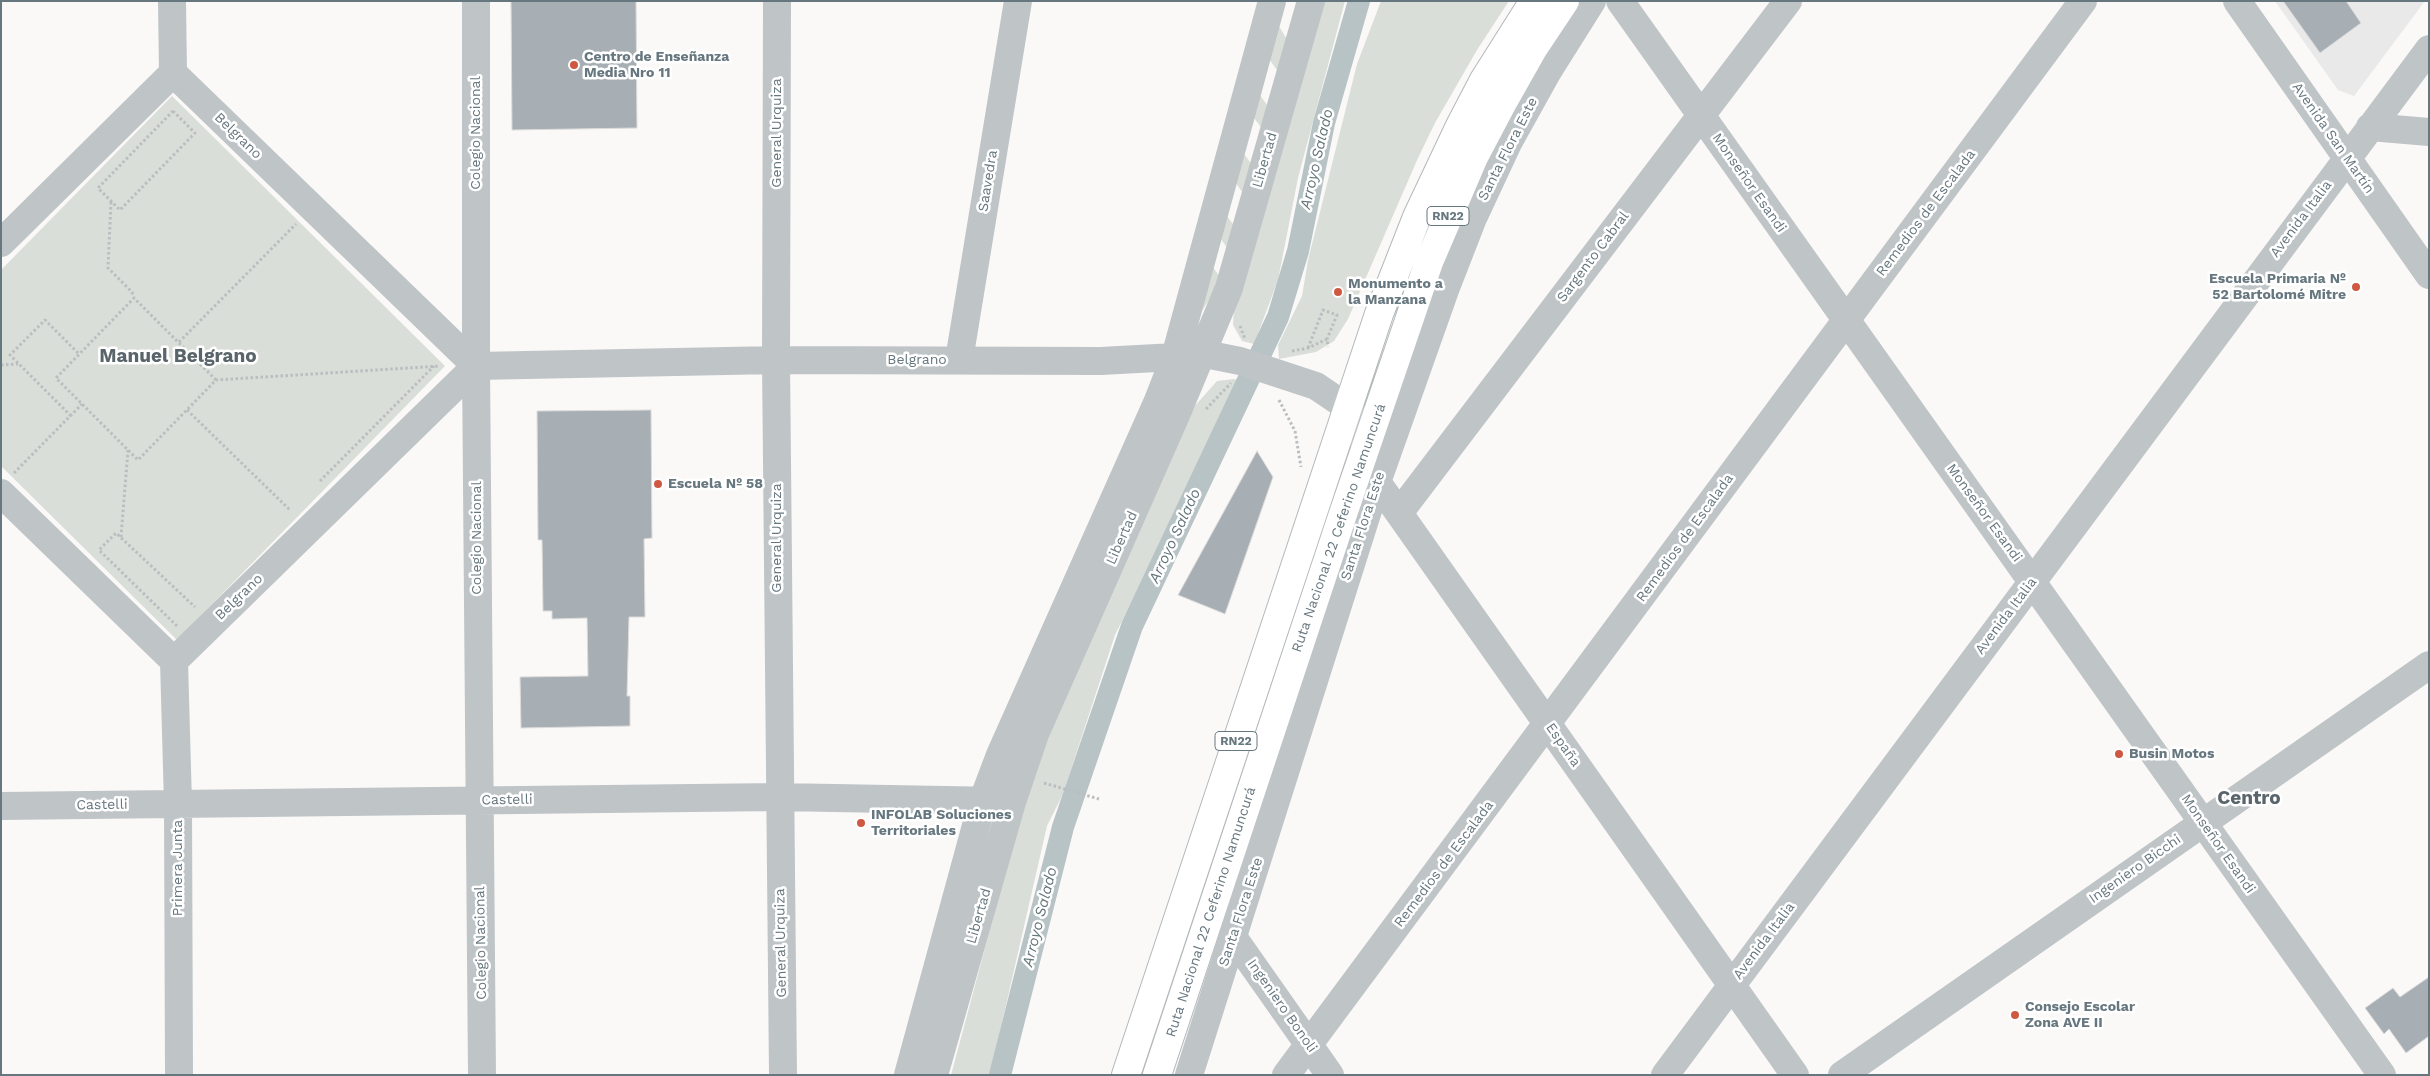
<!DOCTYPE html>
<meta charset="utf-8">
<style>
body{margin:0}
#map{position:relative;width:2430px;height:1076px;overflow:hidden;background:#faf9f8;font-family:"Work Sans",sans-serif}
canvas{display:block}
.frame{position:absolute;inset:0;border:2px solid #67777f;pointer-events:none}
</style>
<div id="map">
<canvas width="2430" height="1076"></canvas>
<div class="frame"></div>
</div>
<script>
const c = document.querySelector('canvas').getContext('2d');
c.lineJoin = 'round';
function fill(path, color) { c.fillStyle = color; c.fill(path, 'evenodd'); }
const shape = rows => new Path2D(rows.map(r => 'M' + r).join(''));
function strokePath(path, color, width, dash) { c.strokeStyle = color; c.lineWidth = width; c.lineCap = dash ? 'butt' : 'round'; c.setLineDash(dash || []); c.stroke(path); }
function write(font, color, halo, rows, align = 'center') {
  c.font = font + ' "Work Sans",sans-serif'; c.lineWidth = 5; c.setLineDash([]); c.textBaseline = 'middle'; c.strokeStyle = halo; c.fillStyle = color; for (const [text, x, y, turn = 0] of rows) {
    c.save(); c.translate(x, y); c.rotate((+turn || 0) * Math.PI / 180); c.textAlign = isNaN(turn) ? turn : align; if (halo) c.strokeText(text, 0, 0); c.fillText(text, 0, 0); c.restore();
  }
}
const built = shape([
 [2275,1,2425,1,2354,96,2338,90]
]);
const green = shape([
 [1322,1,1345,1,1298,178,1278,280,1254,344,1242,341,1233,325,1234,308],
 [1381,1,1509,1,1477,50,1435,123,1418,158,1348,319,1334,341,1316,352,1279,359,1278,345,1302,296,1308,260,1357,64],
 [1277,23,1288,41,1279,73,1267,56],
 [1258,92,1269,108,1263,130,1251,114],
 [172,96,445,366,177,640,1,466,1,270],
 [1241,150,1253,166,1245,196,1233,179],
 [1224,212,1236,228,1230,252,1218,235],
 [1210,263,1222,280,1198,317],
 [1234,379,1247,383,1214,434,1115,635,1063,794,1047,826,990,1075,951,1075,1030,780,1192,409,1217,381]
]);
const canal = shape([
 [1000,1075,1063,827,1132,626,1278,317,1298,251,1324,123,1359,1]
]);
const building = shape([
 [511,1,636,1,637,128,512,130,511,1],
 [2283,1,2346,1,2361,23,2320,53,2283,1],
 [651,410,652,538,644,539,645,617,629,617,627,696,630,696,630,726,521,728,520,677,588,676,587,618,552,619,552,611,543,611,542,540,538,540,537,411,651,410],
 [1257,451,1273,477,1225,614,1178,595,1257,451],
 [2429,977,2429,1036,2406,1053,2389,1029,2384,1034,2365,1008,2393,988,2400,997,2429,977]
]);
const path = shape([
 [173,111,195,133,120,210,98,188,173,111],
 [111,202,108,268,132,292,134,298],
 [1240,326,1245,339],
 [179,342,296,224],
 [1308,348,1323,310,1337,315,1327,339],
 [1292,351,1308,348,1327,339,1328,347],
 [1,365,18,364],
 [216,380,134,298,56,378,138,460,216,380,440,366],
 [1279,400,1295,431,1301,467],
 [1206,409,1231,383],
 [187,410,291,511],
 [71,416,10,355,45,320,79,354],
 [14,473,82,404],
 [320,481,434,366],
 [121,537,128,450],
 [177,626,99,550,116,533,195,607],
 [1044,783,1099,799]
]);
const minor = shape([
 [172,1,173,73],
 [476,1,476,366,482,1075],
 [777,1,776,360,783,1075],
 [1620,1,2382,1075],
 [2237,1,2429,275],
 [2370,127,2429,132],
 [1,243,173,73,476,366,174,661,1,493],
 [959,360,1018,1],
 [476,366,776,360,1101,361,1175,357,1200,353,1240,361,1316,386,1347,407,1358,422,1377,482,1795,1075],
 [1399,513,1788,1],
 [174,661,178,804,179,1075],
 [1,806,779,797,1000,801],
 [1233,937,1330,1075],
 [908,1075,983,800,1000,755,1157,403,1175,357,1272,1],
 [934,1075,1012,802,1035,734,1176,415,1229,288,1311,1],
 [1189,1075,1377,482,1445,290,1473,218,1508,143,1548,71,1592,1],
 [1286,1075,2083,1],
 [1665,1075,2429,49],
 [1842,1075,2429,665]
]);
const highway = shape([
 [1126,1075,1379,314,1417,217,1460,126,1484,80,1534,1],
 [1157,1075,1342,517,1429,262,1474,157,1503,102,1533,49,1565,1]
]);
const markers = [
 [574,65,5,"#cf5843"],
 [2356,287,5,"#cf5843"],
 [1338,292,5,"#cf5843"],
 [658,484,5,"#cf5843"],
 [2119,754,5,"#cf5843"],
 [861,823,5,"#cf5843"],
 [2015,1015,5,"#cf5843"]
];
const shields = [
 [1448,216,42],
 [1236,741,42]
];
const shieldNames = [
 ["RN22",1448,216],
 ["RN22",1236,741]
];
const poiNames = [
 ["Centro de Enseñanza",584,57],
 ["Media Nro 11",584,73],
 ["Escuela Primaria Nº",2346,279,"right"],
 ["52 Bartolomé Mitre",2346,295,"right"],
 ["Monumento a",1348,284],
 ["la Manzana",1348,300],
 ["Escuela Nº 58",668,484],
 ["Busin Motos",2129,754],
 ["INFOLAB Soluciones",871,815],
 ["Territoriales",871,831],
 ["Consejo Escolar",2025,1007],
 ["Zona AVE II",2025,1023]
];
const streetNames = [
 ["Colegio Nacional",476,133,-90],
 ["General Urquiza",777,133,-90],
 ["Belgrano",238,136,44],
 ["Avenida San Martín",2333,138,55],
 ["Santa Flora Este",1508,149,-63],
 ["Libertad",1265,160,-74],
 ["Saavedra",988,181,-81],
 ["Monseñor Esandi",1749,183,55],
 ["Remedios de Escalada",1926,213,-53],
 ["Avenida Italia",2301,219,-53],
 ["Sargento Cabral",1593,257,-53],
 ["Belgrano",917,360],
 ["Monseñor Esandi",1984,513,54],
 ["Santa Flora Este",1363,526,-72],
 ["Ruta Nacional 22 Ceferino Namuncurá",1339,528,-71],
 ["Colegio Nacional",477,538,-90],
 ["General Urquiza",777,538,-90],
 ["Libertad",1122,538,-66],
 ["Remedios de Escalada",1685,538,-54],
 ["Belgrano",239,597,-44],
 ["Avenida Italia",2006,616,-53],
 ["España",1563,745,55],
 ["Castelli",507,800,-1],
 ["Castelli",102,805,-1],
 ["Monseñor Esandi",2218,844,55],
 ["Remedios de Escalada",1444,864,-53],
 ["Primera Junta",178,868,-90],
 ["Ingeniero Bicchi",2135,869,-35],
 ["Ruta Nacional 22 Ceferino Namuncurá",1211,912,-72],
 ["Santa Flora Este",1241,912,-72],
 ["Libertad",979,916,-74],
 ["Avenida Italia",1764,941,-53],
 ["Colegio Nacional",481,943,-91],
 ["General Urquiza",781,943,-91],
 ["Ingeniero Bonoli",1282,1006,55]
];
const waterNames = [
 ["Arroyo Salado",1317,159,-77],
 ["Arroyo Salado",1175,536,-65],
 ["Arroyo Salado",1040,917,-76]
];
const districtNames = [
 ["Manuel Belgrano",178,356],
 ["Centro",2249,798]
];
fill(built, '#e8e9e8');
fill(green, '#daded8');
strokePath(canal, '#b8c3c6', 22);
fill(building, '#a7afb4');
strokePath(building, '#dcdbda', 1);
strokePath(highway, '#b3b8ba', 30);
strokePath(path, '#babec0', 3, [2.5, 2.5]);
strokePath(minor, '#bfc4c7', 28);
strokePath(highway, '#fff', 28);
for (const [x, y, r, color] of markers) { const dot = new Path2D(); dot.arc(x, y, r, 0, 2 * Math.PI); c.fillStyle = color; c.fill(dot); strokePath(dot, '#fff', 2); }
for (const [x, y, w] of shields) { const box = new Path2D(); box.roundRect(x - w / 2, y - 9.5, w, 19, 4); c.fillStyle = '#fff'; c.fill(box); strokePath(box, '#67777f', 1); }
write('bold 12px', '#67777f', null, shieldNames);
write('bold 14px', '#67777f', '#fff', poiNames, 'left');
write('14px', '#67777f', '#fff', streetNames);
write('italic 15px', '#637578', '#fff', waterNames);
write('bold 19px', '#59656b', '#fff', districtNames);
</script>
